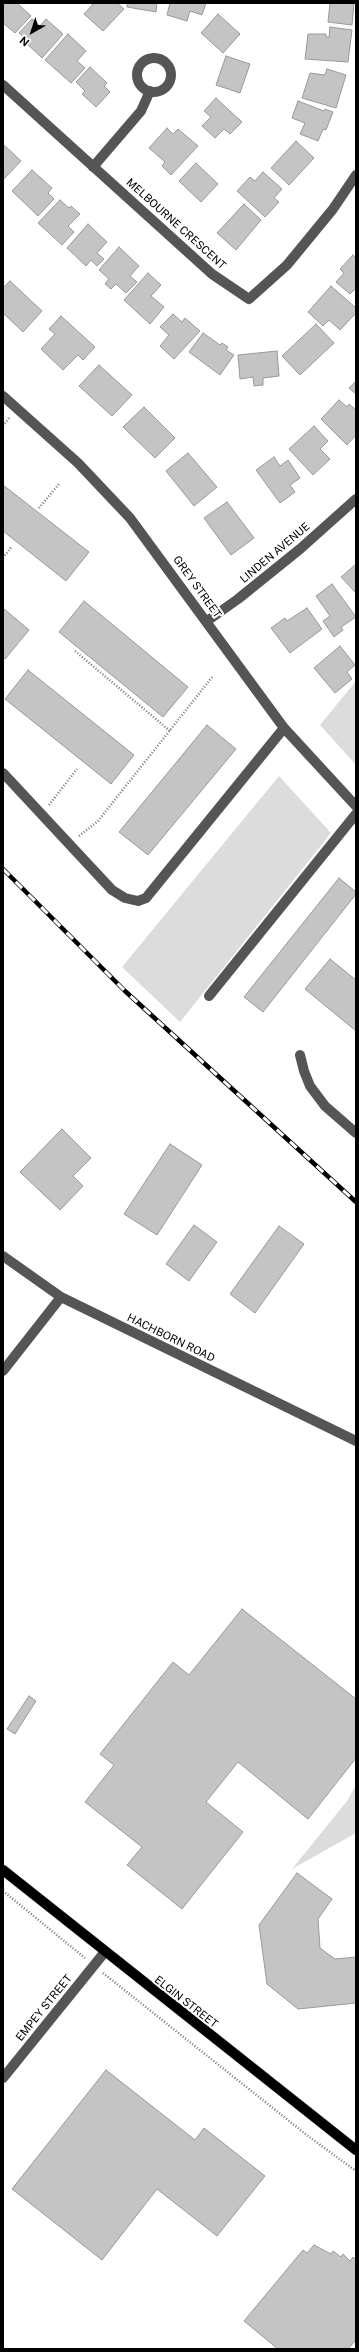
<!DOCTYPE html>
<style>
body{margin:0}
#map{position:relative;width:359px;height:2352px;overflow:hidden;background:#fff;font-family:"Public Sans",sans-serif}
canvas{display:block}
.frame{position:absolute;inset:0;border:4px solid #000;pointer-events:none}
.north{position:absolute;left:12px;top:12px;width:40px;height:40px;-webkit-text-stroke:3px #fff;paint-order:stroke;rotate:219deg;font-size:11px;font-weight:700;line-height:16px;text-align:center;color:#000}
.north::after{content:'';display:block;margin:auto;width:14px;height:18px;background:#000;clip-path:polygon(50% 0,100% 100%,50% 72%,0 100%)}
</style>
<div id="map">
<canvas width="359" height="2352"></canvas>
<div class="frame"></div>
<div class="north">N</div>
</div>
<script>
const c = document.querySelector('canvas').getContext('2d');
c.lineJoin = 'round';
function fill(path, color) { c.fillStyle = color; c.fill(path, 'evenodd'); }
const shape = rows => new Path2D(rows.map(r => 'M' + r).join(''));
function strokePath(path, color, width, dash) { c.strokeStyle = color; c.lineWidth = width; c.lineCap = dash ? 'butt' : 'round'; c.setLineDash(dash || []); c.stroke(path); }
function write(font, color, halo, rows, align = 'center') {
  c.font = font + ' "Public Sans",sans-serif'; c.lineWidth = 4; c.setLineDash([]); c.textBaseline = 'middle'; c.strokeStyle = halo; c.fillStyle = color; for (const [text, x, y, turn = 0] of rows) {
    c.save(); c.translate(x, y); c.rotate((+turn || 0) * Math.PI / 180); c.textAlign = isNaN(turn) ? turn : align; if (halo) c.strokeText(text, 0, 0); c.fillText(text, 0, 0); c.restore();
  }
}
const green = shape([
 [356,681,356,765,320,725],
 [279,776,331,833,180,1022,122,967],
 [356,1785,356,1833,292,1869,347,1801]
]);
const building = shape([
 [3,3,17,3,31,16,15,33,3,23,3,3],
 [94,3,117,3,124,9,103,31,84,14,94,3],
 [127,3,157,3,156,12,127,7,127,3],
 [170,3,206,3,202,15,190,11,187,21,167,15,170,3],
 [330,3,354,3,352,25,328,22,330,3],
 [218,14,240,34,223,53,201,33,218,14],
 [32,19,40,26,46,19,63,34,42,58,25,42,27,40,19,33,32,19],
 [330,27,352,30,348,62,305,59,308,34,326,34,326,37,329,37,330,27],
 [68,34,86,51,77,61,85,68,71,83,45,60,68,34],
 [226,56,250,64,240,93,216,85,226,56],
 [90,67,107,83,104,86,110,92,96,107,82,94,85,91,76,82,90,67],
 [327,69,346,75,336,108,302,98,310,73,325,75,327,69],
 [216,98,242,122,230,134,224,129,215,138,202,126,211,117,204,111,216,98],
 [298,101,324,111,325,109,333,112,326,130,323,129,318,141,300,134,305,123,292,118,298,101],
 [167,128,173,134,178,129,198,146,171,175,162,166,165,162,149,148,167,128],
 [296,141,314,158,289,185,271,168,296,141],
 [3,144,21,161,3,180,3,144],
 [196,163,218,184,201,202,179,181,196,163],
 [32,170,52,188,48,193,54,199,38,216,12,191,32,170],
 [263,172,282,189,274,198,279,202,265,217,237,191,250,177,255,181,263,172],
 [60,200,69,208,71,206,80,214,68,226,74,232,62,245,38,223,60,200],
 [244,204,261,220,236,250,217,233,244,204],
 [88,224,107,242,97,253,104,259,97,266,91,260,86,266,67,248,88,224],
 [119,247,139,266,130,276,137,282,126,293,116,284,111,289,105,284,109,279,99,270,119,247],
 [353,255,356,258,356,288,350,294,336,282,344,273,340,269,353,255],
 [148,273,161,285,151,296,164,307,150,324,124,300,148,273],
 [10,281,42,311,23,332,3,313,3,288,10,281],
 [331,286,356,308,356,313,340,330,329,320,323,326,308,312,331,286],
 [173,314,182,322,185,318,200,331,174,359,160,346,169,335,160,327,173,314],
 [61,316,95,347,83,360,78,355,63,370,41,349,55,334,49,329,61,316],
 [316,324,334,343,300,375,282,356,316,324],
 [203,333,220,345,222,343,228,347,226,350,234,355,220,375,189,352,203,333],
 [277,351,279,376,263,378,263,385,254,386,253,377,240,379,238,355,277,351],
 [99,365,132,395,112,416,79,386,99,365],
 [356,381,356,394,349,388,356,381],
 [339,400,347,407,349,404,356,410,356,435,347,445,321,419,339,400],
 [144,407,175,438,155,458,123,427,144,407],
 [314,426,328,441,320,449,330,459,313,475,289,449,314,426],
 [188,453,217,487,194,506,166,471,188,453],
 [274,457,280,466,288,460,300,478,290,485,295,492,280,503,256,470,274,457],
 [3,485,89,552,66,581,3,531,3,485],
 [227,502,254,538,231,555,204,518,227,502],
 [356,564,356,593,341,577,356,564],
 [332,584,356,617,341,627,343,630,334,637,323,621,330,616,316,596,332,584],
 [84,601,188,687,163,717,59,632,84,601],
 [3,608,29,630,5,659,3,657,3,608],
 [307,608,322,629,290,653,271,628,285,618,287,621,307,608],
 [340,646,355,665,347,672,352,679,335,693,314,668,340,646],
 [28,670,134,755,111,784,5,699,28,670],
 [207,725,236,749,148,855,119,832,207,725],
 [339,878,356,892,356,894,263,1012,244,997,339,878],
 [330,959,356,980,356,1031,305,989,330,959],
 [62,1129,91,1158,73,1176,83,1186,60,1210,20,1172,62,1129],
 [170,1144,202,1165,157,1235,124,1214,170,1144],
 [194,1225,217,1242,189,1281,166,1264,194,1225],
 [279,1226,304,1244,255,1313,230,1294,279,1226],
 [242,1609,356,1699,356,1758,308,1819,238,1762,206,1802,243,1832,182,1909,127,1865,142,1847,85,1802,114,1765,100,1754,173,1662,189,1675,242,1609],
 [29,1696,36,1701,15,1734,7,1729,29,1696],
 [297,1873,332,1899,318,1919,320,1948,335,1959,356,1957,356,2003,298,2009,267,1984,259,1925,297,1873],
 [106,2070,195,2140,204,2128,265,2176,217,2236,157,2189,102,2260,12,2189,106,2070],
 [314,2245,331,2254,333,2251,341,2257,343,2254,350,2261,353,2257,356,2260,356,2340,348,2349,278,2349,244,2321,303,2250,307,2253,314,2245]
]);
const path = shape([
 [3,426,9,418],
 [39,508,59,484],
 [3,558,12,546],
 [75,651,170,731],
 [49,805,77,769],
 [79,836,98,821,213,676],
 [3,1891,85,1958],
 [103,1973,308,2136,356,2171]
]);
const minor = shape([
 '137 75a17 17 0 1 1 34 0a17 17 0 1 1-34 0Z',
 [3,85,212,274,249,299,287,265,333,209,356,175],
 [93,167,141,111,150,91],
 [3,396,78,463,130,518,284,728,356,806],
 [207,621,238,599,300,549,356,499],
 [3,773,112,890,125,898,138,901,146,898,284,728],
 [209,996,356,814],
 [300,1055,304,1071,310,1086,325,1106,356,1133],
 [3,1256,61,1297,356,1441],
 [3,1371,61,1297],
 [3,2078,104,1953]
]);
const major = shape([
 [3,1870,356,2150]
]);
const rail = shape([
 [3,869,125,991,356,1202]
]);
const streetNames = [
 ["MELBOURNE CRESCENT",176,224,42],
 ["LINDEN AVENUE",275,553,-40],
 ["GREY STREET",197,587,54],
 ["HACHBORN ROAD",171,1338,26],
 ["ELGIN STREET",186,2002,38],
 ["EMPEY STREET",44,2008,-51]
];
fill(green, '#dcdcdc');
fill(building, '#c4c4c4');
strokePath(building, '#999', 1);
strokePath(major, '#dbdbdb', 11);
strokePath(path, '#777', 2.5, [1, 2]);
strokePath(minor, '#555', 10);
strokePath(major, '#000', 10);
strokePath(rail, '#000', 4.5);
strokePath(rail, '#fff', 3, [9]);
write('11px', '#000', '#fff', streetNames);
</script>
